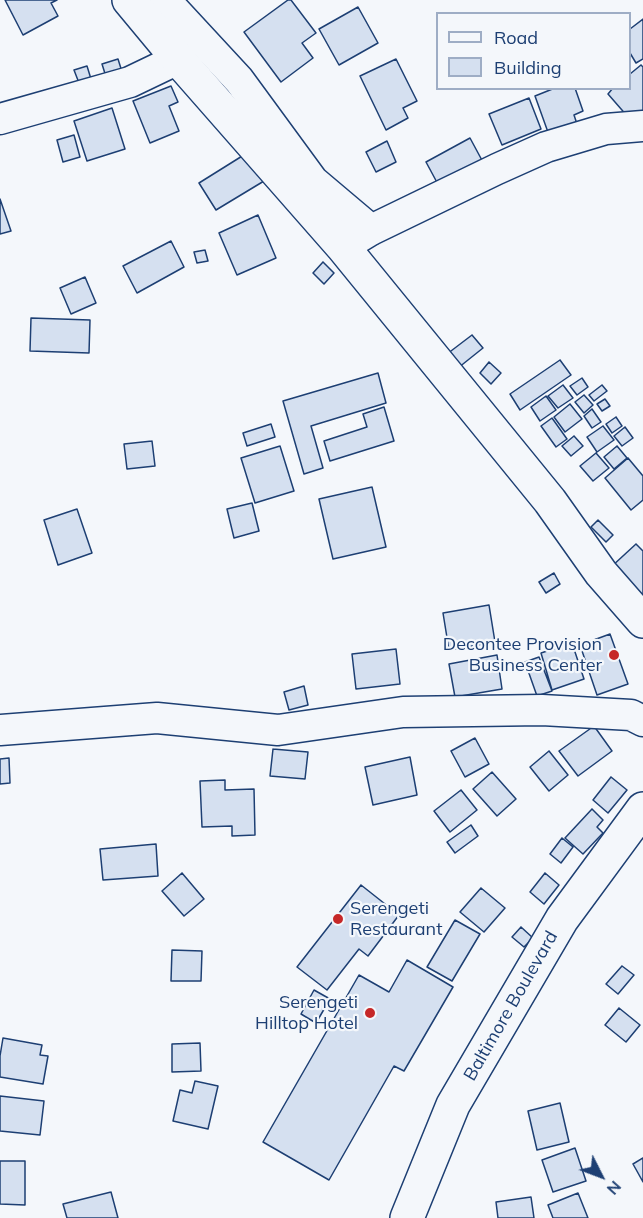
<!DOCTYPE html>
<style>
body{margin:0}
#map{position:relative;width:643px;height:1218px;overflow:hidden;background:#f4f7fb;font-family:Mulish,sans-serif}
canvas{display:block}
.legend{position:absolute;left:436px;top:12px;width:195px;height:78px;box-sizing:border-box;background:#f4f7fb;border:2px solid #9eadc5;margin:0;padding:8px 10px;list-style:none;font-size:18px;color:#1d3f73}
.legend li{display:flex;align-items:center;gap:12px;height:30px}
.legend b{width:30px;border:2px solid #9eadc5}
.north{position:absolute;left:571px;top:1146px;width:60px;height:60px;-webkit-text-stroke:4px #f4f7fb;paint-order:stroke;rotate:132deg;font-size:16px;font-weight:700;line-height:24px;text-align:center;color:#1d3f73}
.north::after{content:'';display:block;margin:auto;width:21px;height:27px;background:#1d3f73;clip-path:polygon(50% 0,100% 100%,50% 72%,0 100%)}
</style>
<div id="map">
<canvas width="643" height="1218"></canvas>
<ul class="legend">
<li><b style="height:8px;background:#f4f7fb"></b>Road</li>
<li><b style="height:16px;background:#d5e0f0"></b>Building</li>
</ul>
<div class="north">N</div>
</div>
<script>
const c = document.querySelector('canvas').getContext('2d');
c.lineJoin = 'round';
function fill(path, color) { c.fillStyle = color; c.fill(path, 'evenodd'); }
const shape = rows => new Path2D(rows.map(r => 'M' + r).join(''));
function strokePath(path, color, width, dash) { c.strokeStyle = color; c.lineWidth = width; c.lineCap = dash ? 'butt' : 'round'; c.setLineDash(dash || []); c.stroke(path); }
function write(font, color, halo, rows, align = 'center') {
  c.font = font + ' Mulish,sans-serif'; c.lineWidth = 4.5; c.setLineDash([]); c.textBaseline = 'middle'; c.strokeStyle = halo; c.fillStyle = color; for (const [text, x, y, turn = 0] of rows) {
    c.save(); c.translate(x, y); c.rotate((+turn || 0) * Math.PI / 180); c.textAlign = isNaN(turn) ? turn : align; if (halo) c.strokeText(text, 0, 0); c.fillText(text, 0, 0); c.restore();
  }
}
const building = shape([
 [5,0,57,0,51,3,58,16,23,35,5,0],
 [288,0,291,0,316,33,302,43,313,58,281,82,244,32,288,0],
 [358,7,378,43,339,65,319,29,358,7],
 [643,19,643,59,636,63,630,53,630,29,643,19],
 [118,59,123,75,107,80,102,64,118,59],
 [396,59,417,101,403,108,408,118,386,130,360,76,396,59],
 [641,65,643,67,643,118,635,125,608,94,613,88,630,88,630,74,641,65],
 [87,66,91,79,79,83,74,70,87,66],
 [171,86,178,102,169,106,179,131,150,143,133,101,171,86],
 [555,88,575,88,583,111,574,115,577,124,549,135,535,96,555,88],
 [529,98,541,129,502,145,489,114,529,98],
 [112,108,125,149,87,161,74,121,112,108],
 [74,135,80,157,63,162,57,140,74,135],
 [470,138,484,164,440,188,426,162,470,138],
 [387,141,396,162,376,172,366,152,387,141],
 [247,153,264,181,216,210,199,183,247,153],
 [0,199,11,231,0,234,0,199],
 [258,215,276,258,237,275,219,233,258,215],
 [171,241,184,267,137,293,123,266,171,241],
 [205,250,208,261,197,263,194,252,205,250],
 [323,262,334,273,324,284,313,273,323,262],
 [85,277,96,303,71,314,60,288,85,277],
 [31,318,90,320,89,353,30,351,31,318],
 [472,335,483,348,458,368,447,354,472,335],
 [560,360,571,375,520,410,510,394,560,360],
 [489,362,501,373,491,384,480,373,489,362],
 [378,373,386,403,311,426,323,468,304,474,283,401,378,373],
 [582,378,588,387,577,395,570,386,582,378],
 [563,385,573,398,558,408,548,396,563,385],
 [602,385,607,391,594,401,589,395,602,385],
 [584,395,593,405,584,413,575,402,584,395],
 [546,396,556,410,540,421,531,407,546,396],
 [605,399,610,406,602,411,597,404,605,399],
 [570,404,582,419,565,432,554,417,570,404],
 [384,407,394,441,330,461,324,441,367,427,363,414,384,407],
 [592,409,601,422,592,428,584,416,592,409],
 [616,417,622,426,612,433,606,424,616,417],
 [552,418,567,439,556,447,541,426,552,418],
 [271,424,275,437,247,446,243,433,271,424],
 [603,426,614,440,597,452,587,437,603,426],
 [625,427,633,438,622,446,614,436,625,427],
 [574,436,583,446,571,456,562,446,574,436],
 [152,441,155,466,127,469,124,444,152,441],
 [280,446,294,491,255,503,241,458,280,446],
 [617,446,627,458,614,469,604,457,617,446],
 [596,453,609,468,593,481,580,466,596,453],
 [628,458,643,476,643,500,631,510,605,478,628,458],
 [372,487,386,547,333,559,319,499,372,487],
 [252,503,259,531,234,538,227,509,252,503],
 [77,509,92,553,58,565,44,520,77,509],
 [598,520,613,535,606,542,591,527,598,520],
 [636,544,643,551,643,594,639,597,611,567,636,544],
 [554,573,560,584,546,593,539,582,554,573],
 [489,605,495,642,449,650,443,613,489,605],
 [610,634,628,684,597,695,580,645,610,634],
 [572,643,584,679,552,690,541,653,572,643],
 [396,649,400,684,356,689,352,654,396,649],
 [497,655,502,689,455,697,449,664,497,655],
 [539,657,552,691,537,696,525,662,539,657],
 [304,686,308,705,289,710,284,692,304,686],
 [594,726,612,751,578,776,559,751,594,726],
 [475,738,489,764,465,777,451,751,475,738],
 [273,749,308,752,305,779,270,776,273,749],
 [549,751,568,775,549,791,530,767,549,751],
 [410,757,417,795,373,805,365,767,410,757],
 [9,758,10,783,0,784,0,759,9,758],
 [492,772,516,799,497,816,473,789,492,772],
 [611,777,627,790,608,813,593,800,611,777],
 [225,780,225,790,254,789,255,835,232,836,232,826,202,827,200,781,225,780],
 [461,790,477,810,450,832,434,811,461,790],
 [592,809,603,820,597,827,603,833,583,854,565,838,592,809],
 [471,825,478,836,455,853,447,842,471,825],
 [562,838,573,847,561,863,550,854,562,838],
 [156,844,158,876,103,880,100,849,156,844],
 [182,873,204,899,184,916,162,891,182,873],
 [545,873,559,885,544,904,530,892,545,873],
 [361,885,399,915,368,956,359,949,327,990,297,967,361,885],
 [481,888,505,908,484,932,460,912,481,888],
 [455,920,480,934,452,981,427,967,455,920],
 [521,927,533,938,524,947,512,937,521,927],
 [172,950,202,951,201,981,171,981,172,950],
 [407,960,453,987,404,1071,394,1066,329,1180,263,1142,359,975,389,992,407,960],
 [622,966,634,975,618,994,606,984,622,966],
 [314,990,330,999,316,1023,301,1014,314,990],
 [619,1008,640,1025,626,1042,605,1025,619,1008],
 [3,1038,42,1045,40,1055,48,1056,43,1084,0,1077,0,1056,3,1038],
 [200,1043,201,1071,172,1072,172,1044,200,1043],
 [195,1081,218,1086,208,1129,173,1121,180,1090,192,1093,195,1081],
 [0,1096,44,1101,40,1135,0,1131,0,1096],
 [560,1103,569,1142,537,1150,528,1111,560,1103],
 [575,1148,586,1181,553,1192,542,1160,575,1148],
 [643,1158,643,1182,633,1164,643,1158],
 [0,1161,25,1161,25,1205,0,1204,0,1161],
 [111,1192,118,1218,67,1218,63,1204,111,1192],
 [578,1193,588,1218,553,1218,548,1205,578,1193],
 [531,1197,534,1218,498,1218,496,1202,531,1197]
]);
const minor = shape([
 [165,0,239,80,313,181,371,230],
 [0,119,130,82,178,59],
 [343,247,371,230,497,169,546,147,606,129,643,126],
 [0,730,157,718,278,730,403,712,542,710,631,715,643,721]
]);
const major = shape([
 [129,0,178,59,343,247,550,501,601,573,643,621]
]);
const highway = shape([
 [407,1218,453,1105,562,919,643,809]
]);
const markers = [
 [614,655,6,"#c62828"],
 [338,919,6,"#c62828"],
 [370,1013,6,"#c62828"]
];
const poiNames = [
 ["Decontee Provision",602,645],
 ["Business Center",602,666],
 ["Serengeti",350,909,"left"],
 ["Restaurant",350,930,"left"],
 ["Serengeti",358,1003],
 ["Hilltop Hotel",358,1024]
];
const streetNames = [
 ["Baltimore Boulevard",511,1006,-60]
];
fill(building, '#d5e0f0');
strokePath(building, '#1d3f73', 1.5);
strokePath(minor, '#1d3f73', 33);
strokePath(major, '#1d3f73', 36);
strokePath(highway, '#1d3f73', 36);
strokePath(minor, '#f4f7fb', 30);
strokePath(major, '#f4f7fb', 33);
strokePath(highway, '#f4f7fb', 33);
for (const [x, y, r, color] of markers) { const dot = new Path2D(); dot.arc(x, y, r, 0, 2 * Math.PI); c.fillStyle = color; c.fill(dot); strokePath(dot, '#f4f7fb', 2); }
write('18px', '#1d3f73', '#f4f7fb', poiNames, 'right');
write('18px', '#1d3f73', '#f4f7fb', streetNames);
</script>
